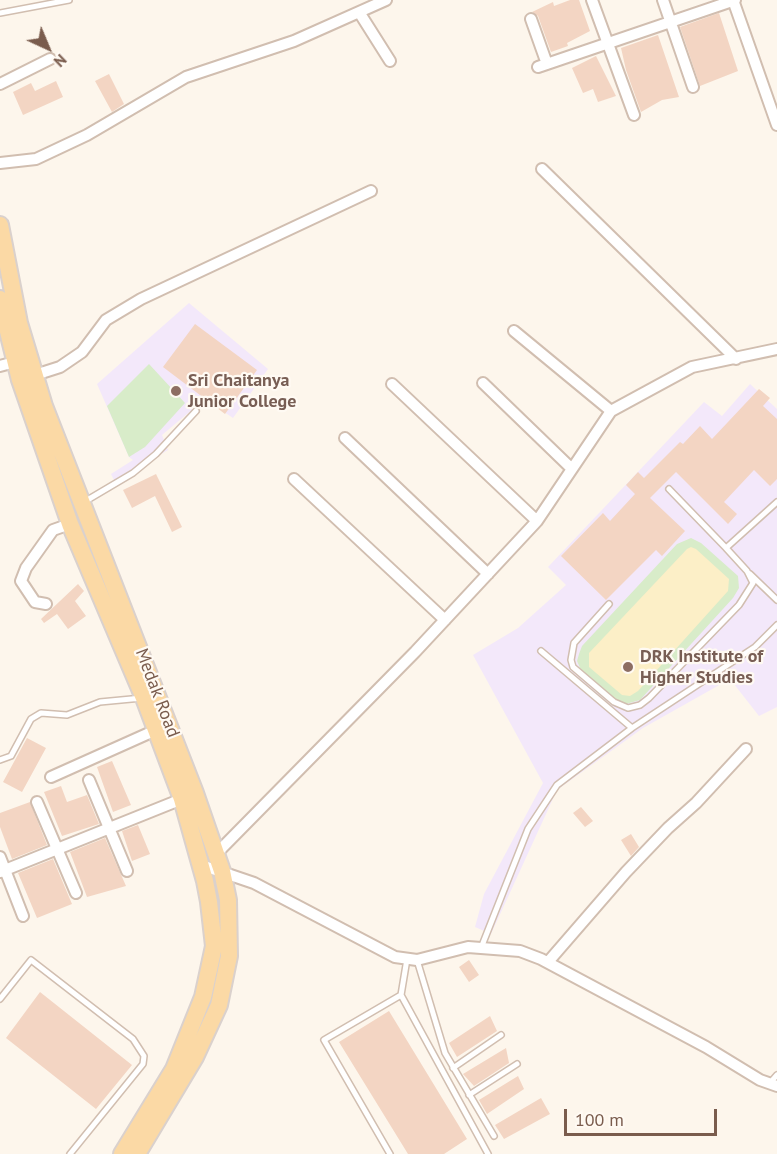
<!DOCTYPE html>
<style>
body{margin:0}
#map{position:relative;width:777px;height:1154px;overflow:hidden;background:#fdf6ec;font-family:"PT Sans",sans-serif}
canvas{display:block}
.north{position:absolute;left:18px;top:18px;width:60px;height:60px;-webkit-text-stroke:4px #fffaf3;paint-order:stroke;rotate:136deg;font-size:16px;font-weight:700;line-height:24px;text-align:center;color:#7a5c4d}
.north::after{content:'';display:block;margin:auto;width:21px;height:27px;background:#7a5c4d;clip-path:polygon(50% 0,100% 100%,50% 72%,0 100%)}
.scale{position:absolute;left:564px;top:1109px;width:153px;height:27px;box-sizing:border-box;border:3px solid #7a5c4d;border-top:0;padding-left:8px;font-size:18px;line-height:21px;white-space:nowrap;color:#7a5c4d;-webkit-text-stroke:4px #fffaf3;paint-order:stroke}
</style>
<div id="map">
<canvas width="777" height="1154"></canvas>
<div class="north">N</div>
<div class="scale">100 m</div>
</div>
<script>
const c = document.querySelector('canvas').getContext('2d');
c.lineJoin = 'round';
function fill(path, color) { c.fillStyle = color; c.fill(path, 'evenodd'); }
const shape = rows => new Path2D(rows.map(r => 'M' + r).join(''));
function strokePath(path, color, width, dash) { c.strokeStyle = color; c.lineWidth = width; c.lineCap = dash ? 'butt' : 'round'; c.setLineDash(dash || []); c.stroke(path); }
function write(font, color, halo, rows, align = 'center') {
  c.font = font + ' "PT Sans",sans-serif'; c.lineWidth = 4.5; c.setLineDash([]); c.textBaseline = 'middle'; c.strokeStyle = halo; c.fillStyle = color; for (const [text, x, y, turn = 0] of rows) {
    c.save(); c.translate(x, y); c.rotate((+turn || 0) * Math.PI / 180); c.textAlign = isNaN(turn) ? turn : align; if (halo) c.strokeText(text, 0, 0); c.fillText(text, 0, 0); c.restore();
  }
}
const education = shape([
 [189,303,268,369,233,418,205,399,162,435,168,450,115,482,111,474,133,460,129,457,97,384],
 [750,384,777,409,777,707,759,716,730,679,643,728,557,790,491,934,475,927,484,894,543,783,473,655,518,628,566,585,548,567,704,402,722,416]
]);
const green = shape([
 [149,364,185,403,145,447,129,457,107,406],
 [691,538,701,543,738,576,739,588,733,598,640,700,626,704,617,701,581,670,577,661,579,654,582,646,677,544]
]);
const sand = shape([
 [691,547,696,549,729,579,728,591,638,691,630,696,622,695,589,667,589,653,687,549]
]);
const building = shape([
 [570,0,579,0,590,31,567,43,568,46,551,52,538,16,532,12,553,2,554,6],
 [719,13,738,71,700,86,680,27],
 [658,35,679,97,662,100,641,112,626,70,621,48],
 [596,56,616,96,598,102,593,89,583,93,572,68],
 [109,74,124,104,112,112,95,81],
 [56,81,63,97,23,115,13,92,31,83,35,91],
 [195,324,257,370,225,414,163,367],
 [759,389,770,398,763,406,777,419,777,479,770,486,754,470,724,502,737,514,728,524,676,472,650,498,685,531,662,556,656,550,606,600,561,556,603,513,610,521,635,494,626,485,638,472,644,478,680,442,683,444,700,426,712,439],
 [156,474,182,527,172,532,155,496,132,508,123,490],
 [78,584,84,591,75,601,86,616,68,629,57,614,44,623,41,619],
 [27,738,46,748,22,792,3,782],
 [112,761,131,805,113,812,97,767],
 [61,786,67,802,87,795,99,824,62,836,44,792],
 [30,802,47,845,12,859,0,827,0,813],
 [581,807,593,821,585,827,573,813],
 [138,825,150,854,132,861,122,831],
 [631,834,639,847,631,856,621,840],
 [105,838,126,886,87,897,70,852],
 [53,859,72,904,37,918,18,873],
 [469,960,479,975,469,982,459,967],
 [40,992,132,1065,96,1109,6,1038],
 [389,1011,467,1139,444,1154,408,1154,339,1042],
 [490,1016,497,1031,457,1057,449,1043],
 [506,1048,509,1063,474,1086,463,1074],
 [518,1076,524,1089,487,1114,479,1100],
 [541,1098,550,1114,504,1139,495,1125]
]);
const service = shape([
 [0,13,69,0],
 [669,489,727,549],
 [84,502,133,473,156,454,196,411],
 [750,574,777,600],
 [609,604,574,643,571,660,573,667,614,702,628,708,640,705,649,698,739,605,753,583,747,571,726,548,777,502],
 [541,651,632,728],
 [0,760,11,756,31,719,41,713,67,715,100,702,142,698],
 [481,948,528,829,557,785,632,728,755,647,777,625],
 [407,959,401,995,488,1154],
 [417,960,445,1053,494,1136],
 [0,999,31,960,133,1039,144,1056,143,1064,70,1154],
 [453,1068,501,1035],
 [770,1083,777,1075],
 [469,1095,517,1064],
 [390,1154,324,1040,401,995]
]);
const minor = shape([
 [592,0,634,115],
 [663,0,693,87],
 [733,0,777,125],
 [359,12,390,61],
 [531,19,547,64],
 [538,67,735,0],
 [0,84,50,59],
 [0,163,36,159,87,135,186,77,294,41,386,0],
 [542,169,736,359],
 [514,331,611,411],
 [0,366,15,362],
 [35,375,60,367,82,352,106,320,141,299,371,191],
 [483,383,572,469],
 [392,384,537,521],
 [345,438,488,574],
 [294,479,445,620],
 [46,604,35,602,21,581,26,568,53,530,70,524],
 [51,777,156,730],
 [89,780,127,871],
 [37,802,76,893],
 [216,854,415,652,537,521,611,411,692,367,777,349],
 [0,857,23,916],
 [201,865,254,883,395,957,417,960,468,947,520,951,541,959,706,1047,760,1080,777,1086],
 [0,872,182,799],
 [548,962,626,872,668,828,696,803,746,749]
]);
const primary = shape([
 [0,225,19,323,44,406,195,793,222,871,228,900,229,956,219,1005,195,1057,137,1154],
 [0,299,20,380,70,524,144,698,182,799,205,881,209,902,214,946,203,997,174,1069,122,1154]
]);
const markers = [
 [176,391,6,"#8d6e63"],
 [628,667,6,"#8d6e63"]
];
const educationNames = [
 ["Sri Chaitanya",188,381],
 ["Junior College",188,402],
 ["DRK Institute of",640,657],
 ["Higher Studies",640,678]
];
const streetNames = [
 ["Medak Road",157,693,69]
];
fill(education, '#f3e8fa');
fill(green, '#d8ecc9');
fill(sand, '#fcefc7');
fill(building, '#f3d5c3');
strokePath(service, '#d1beb0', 8);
strokePath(minor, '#d1beb0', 14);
strokePath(primary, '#dad1cd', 20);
strokePath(service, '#fff', 5);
strokePath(minor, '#fff', 10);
strokePath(primary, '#fbd9a5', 16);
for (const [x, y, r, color] of markers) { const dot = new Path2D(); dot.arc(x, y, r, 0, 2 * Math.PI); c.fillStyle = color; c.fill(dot); strokePath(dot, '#fffaf3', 2); }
write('bold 18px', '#785e54', '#fffaf3', educationNames, 'left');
write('18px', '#7a5c4d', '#fffaf3', streetNames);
</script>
